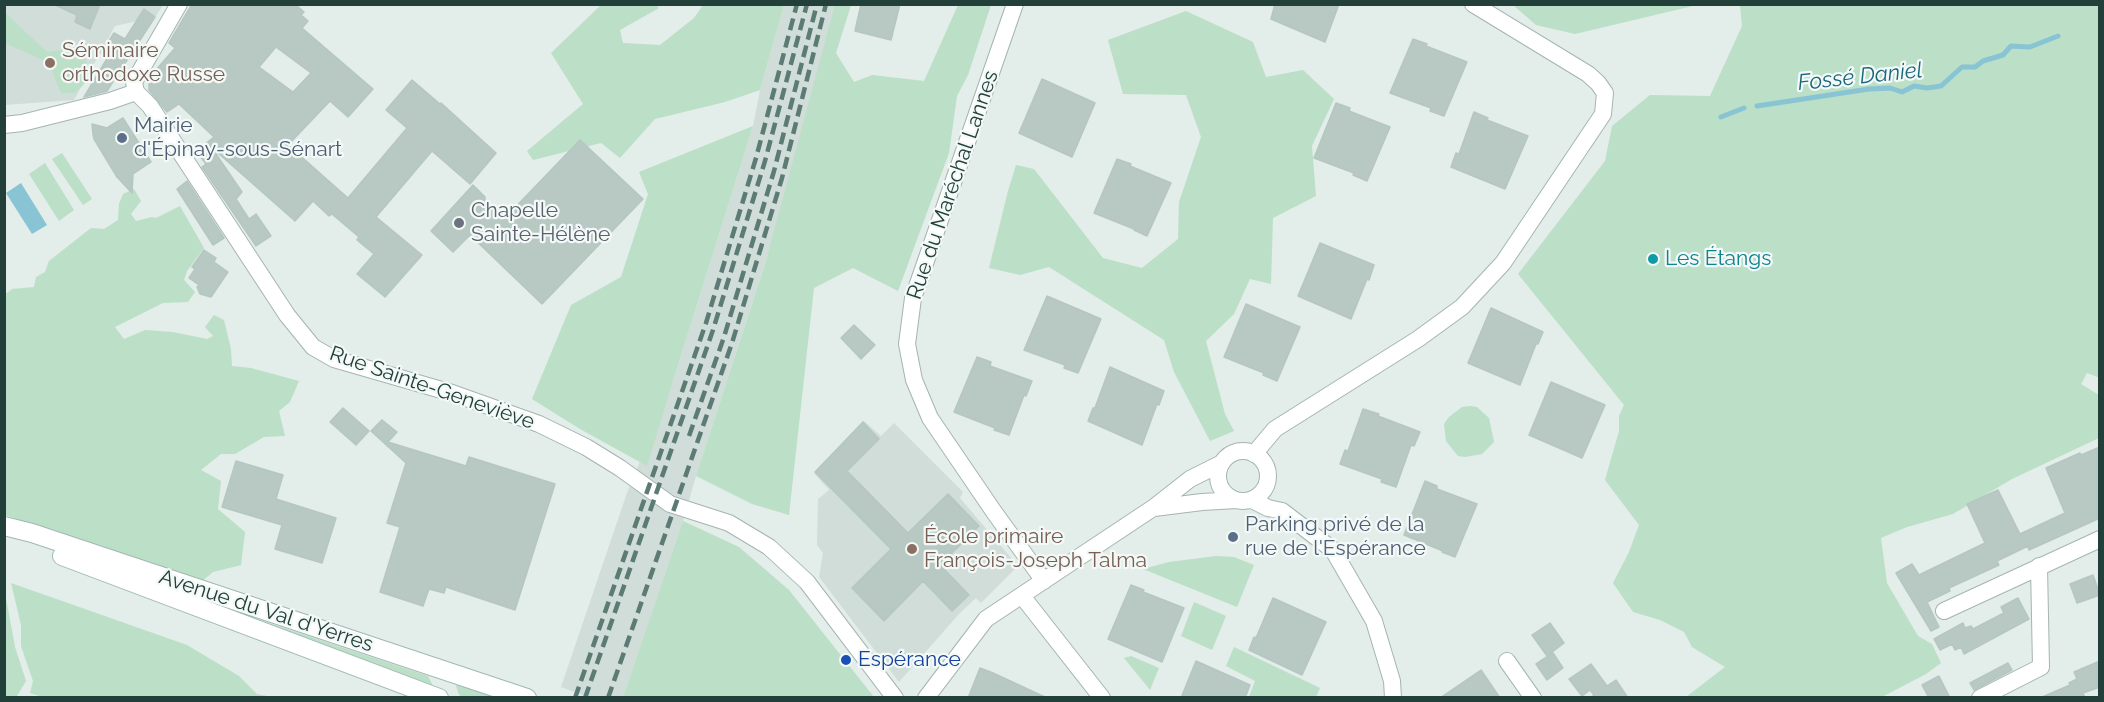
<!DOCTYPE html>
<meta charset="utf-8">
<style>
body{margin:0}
#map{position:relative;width:2104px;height:702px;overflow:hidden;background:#e3ede9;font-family:Raleway,sans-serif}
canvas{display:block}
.frame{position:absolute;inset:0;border:6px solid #223f39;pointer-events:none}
</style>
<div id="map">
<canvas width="2104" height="702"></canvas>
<div class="frame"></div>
</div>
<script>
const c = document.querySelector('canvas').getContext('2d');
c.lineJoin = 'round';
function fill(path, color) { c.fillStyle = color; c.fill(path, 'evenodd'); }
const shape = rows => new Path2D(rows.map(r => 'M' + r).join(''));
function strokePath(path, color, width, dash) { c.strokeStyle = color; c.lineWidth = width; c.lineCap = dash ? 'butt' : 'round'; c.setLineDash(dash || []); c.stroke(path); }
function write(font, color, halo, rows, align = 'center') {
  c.font = font + ' Raleway,sans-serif'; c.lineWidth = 4.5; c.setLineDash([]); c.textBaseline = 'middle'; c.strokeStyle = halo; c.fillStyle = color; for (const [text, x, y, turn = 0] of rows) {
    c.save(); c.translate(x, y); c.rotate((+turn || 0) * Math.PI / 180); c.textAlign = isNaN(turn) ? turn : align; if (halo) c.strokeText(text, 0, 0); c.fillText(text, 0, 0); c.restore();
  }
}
const built = shape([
 [5,5,163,5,155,17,115,26,74,100,5,105],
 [784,5,849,5,696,476,683,521,623,697,588,697,561,687,627,493,672,384,753,126,760,90],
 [864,421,881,436,894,423,963,492,960,498,1018,566,981,603,976,598,959,614,899,682,819,577,823,553,817,545,818,499,829,490,814,473]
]);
const green = shape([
 [601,5,656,5,659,8,620,30,623,43,660,45,694,18,703,5,784,5,760,90,725,102,655,119,620,158,601,143,533,160,527,151,583,104,551,53],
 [835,5,851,5,836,53,854,82,872,75,924,81,958,5,991,5,968,75,957,96,949,153,898,291,853,268,814,288,789,515,752,504,696,476,766,261],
 [1513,5,1697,5,1575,34,1536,25],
 [1740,5,2099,5,2100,378,2087,373,2081,384,2099,395,2099,438,2012,479,1953,514,1907,527,1881,538,1887,583,1918,636,1932,644,1941,663,1926,674,1882,697,1686,697,1725,667,1692,647,1684,632,1660,620,1633,612,1613,583,1629,552,1639,525,1605,480,1619,431,1619,416,1624,405,1518,274,1605,161,1612,126,1650,95,1710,96,1742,26],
 [1186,11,1253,42,1266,77,1303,70,1334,99,1312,146,1316,196,1273,218,1271,284,1250,279,1234,314,1206,341,1225,414,1234,431,1210,441,1174,372,1164,340,1049,267,1020,275,989,268,1008,191,1016,165,1034,169,1103,258,1142,268,1178,239,1179,202,1201,137,1186,95,1123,94,1108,40],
 [4,12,47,52,85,47,87,81,75,93,61,93,49,63,5,43],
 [753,126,672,384,647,466,580,429,532,399,571,305,621,277,648,194,639,172],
 [62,153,92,199,83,205,52,159],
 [45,163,74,210,59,221,29,174],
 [134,189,141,201,131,214,136,221,152,217,156,218,180,206,204,248,187,271,184,280,195,292,188,302,163,303,115,327,124,339,145,330,173,332,207,339,213,336,205,327,214,315,224,320,231,349,232,366,251,368,299,381,290,402,279,411,285,436,264,437,235,454,221,454,201,470,221,481,218,509,245,532,241,565,213,572,202,581,5,515,5,292,7,293,12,289,34,287,36,277,45,272,49,261,91,228,104,229,118,220,119,204,123,194],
 [1470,406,1477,407,1489,418,1494,442,1482,454,1465,457,1458,456,1446,441,1444,424,1449,417,1462,407],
 [683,521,739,547,789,590,874,697,623,697],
 [1216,556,1234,557,1254,565,1237,607,1143,569,1169,562],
 [11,583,187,645,239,676,257,694,272,697,46,698,30,693,33,681,21,646,21,625],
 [4,587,15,647,26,681,17,696,21,697,5,697],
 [197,599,428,676,433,686,274,630],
 [1194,602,1226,616,1212,650,1181,636],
 [1234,647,1320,688,1316,697,1249,697,1255,681,1226,666],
 [1131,656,1159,668,1150,690,1124,658],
 [458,684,500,697,463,697,459,695,456,686]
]);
const water = shape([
 [21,183,47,225,32,234,6,193]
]);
const stream = shape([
 [1757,106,1869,89,1890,88,1902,92,1914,86,1927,88,1941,86,1962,67,1975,67,1983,61,2003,55,2011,46,2030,47,2058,36],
 [1721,117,1744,108]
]);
const building = shape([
 [53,4,100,4,90,29,75,22,77,15,53,4],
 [192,4,295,4,304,12,301,15,308,21,302,28,373,89,348,117,330,101,288,145,348,198,407,128,386,110,412,80,440,104,441,103,496,153,470,184,432,151,376,217,422,255,385,297,357,274,374,254,357,240,359,237,332,214,329,216,313,201,295,221,218,153,216,154,242,192,236,199,249,219,256,214,271,236,256,246,202,167,206,164,196,151,214,137,179,104,167,112,149,90,149,78,175,48,169,43,192,4],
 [276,47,311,73,293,92,259,67,276,47],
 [861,4,900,4,891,40,855,31,861,4],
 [1275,4,1339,4,1325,42,1271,19,1275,4],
 [144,9,155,17,107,91,84,97,108,57,101,53,114,33,125,39,144,9],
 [1413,39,1427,44,1426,46,1467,62,1444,116,1430,111,1431,108,1390,93,1413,39],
 [1042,79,1095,103,1072,157,1019,133,1042,79],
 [1336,103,1350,108,1349,111,1390,127,1367,181,1353,175,1354,173,1314,158,1336,103],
 [1474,112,1488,118,1487,120,1528,136,1505,189,1451,167,1456,153,1459,154,1474,112],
 [123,118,151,162,133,174,132,193,117,177,94,139,93,134,92,124,107,128,123,118],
 [580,140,643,199,542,304,470,235,453,252,431,231,473,185,485,197,485,202,503,220,580,140],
 [1117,159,1131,164,1130,166,1171,183,1147,236,1134,230,1134,229,1094,213,1117,159],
 [187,181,224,238,213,245,177,189,187,181],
 [1320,243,1374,265,1369,280,1367,279,1351,319,1298,296,1320,243],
 [204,250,216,258,214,262,228,272,211,297,200,294,197,287,199,285,189,278,195,269,192,267,204,250],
 [1047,296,1101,319,1078,373,1064,368,1065,365,1024,350,1047,296],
 [1246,304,1300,327,1277,381,1263,375,1264,373,1224,357,1246,304],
 [1491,308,1543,332,1538,344,1536,344,1520,385,1468,363,1491,308],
 [854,325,875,345,861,359,841,338,854,325],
 [977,357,991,362,990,366,1032,381,1026,396,1024,395,1009,435,994,430,995,428,954,412,977,357],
 [1110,367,1164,391,1159,405,1157,404,1142,445,1088,421,1093,408,1095,408,1110,367],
 [1551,382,1605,405,1582,458,1529,435,1551,382],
 [343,408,369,431,356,445,330,422,343,408],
 [1363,409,1379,414,1378,416,1420,432,1414,446,1411,445,1396,487,1381,482,1382,479,1340,464,1345,450,1348,451,1363,409],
 [382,420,397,432,388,442,466,466,469,457,555,484,515,610,446,587,444,593,429,589,423,606,380,592,400,527,387,523,406,463,371,431,382,420],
 [863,422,879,439,847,471,908,533,948,494,979,526,940,565,969,595,952,611,923,581,884,621,852,588,891,549,815,472,863,422],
 [2100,447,2100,518,2029,550,2028,546,1997,561,1999,565,1949,588,1950,591,1927,602,1939,627,1931,631,1896,573,1912,564,1919,575,1985,543,1967,504,1998,490,2020,534,2065,513,2046,468,2080,453,2081,455,2100,447],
 [236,461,283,475,276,499,336,518,322,563,275,549,282,525,222,507,236,461],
 [1425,481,1437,486,1437,489,1477,504,1455,557,1442,552,1443,551,1404,535,1425,481],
 [2093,575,2100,595,2077,603,2070,584,2093,575],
 [1131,585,1144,590,1143,592,1184,608,1162,662,1108,639,1131,585],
 [1273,598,1326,622,1302,675,1249,650,1254,637,1256,638,1273,598],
 [2018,598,2029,619,1964,654,1961,647,1955,650,1952,644,1940,650,1934,639,1963,623,1965,628,1971,626,1973,629,2004,613,2001,607,2018,598],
 [1550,623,1564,643,1547,656,1532,635,1550,623],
 [1553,653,1563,668,1547,680,1536,664,1553,653],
 [1196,661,1250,685,1245,698,1181,698,1196,661],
 [2100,661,2100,687,2083,693,2085,698,2040,698,2070,685,2069,683,2077,679,2074,672,2100,661],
 [2008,663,2012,670,1974,690,1970,683,2008,663],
 [1591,664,1607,686,1616,680,1628,698,1590,698,1594,695,1590,690,1582,696,1569,679,1591,664],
 [980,668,993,673,1047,698,968,698,980,668],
 [1481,670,1500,698,1440,698,1481,670],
 [1939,676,1950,698,1929,698,1922,685,1939,676]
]);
const street = shape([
 [179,4,134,82,136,92,150,106,287,315,313,347,334,359,452,393,539,424,586,447,620,468,670,504,729,523,769,547,807,582,895,698],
 [1015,4,913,298,907,344,914,380,930,418,994,512,1044,581],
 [4,125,22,123,110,101,136,92],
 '1218 476a25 25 0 1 1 50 0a25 25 0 1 1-50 0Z',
 [1254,454,1275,429,1418,339,1462,307,1503,263,1603,114,1605,93,1598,83,1588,74,1473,4],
 [1252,500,1268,508,1282,511,1333,550,1374,621,1392,681,1393,698],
 [1154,508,1202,502,1236,500],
 [1022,596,1102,698],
 [1944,611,2100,539],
 [1507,661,1533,698],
 [926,698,986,619,1153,508,1190,479,1222,463],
 [1980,698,2041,667,2039,566]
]);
const secondary = shape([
 [4,526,32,533,527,698],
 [62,556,439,698]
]);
const rail = shape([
 [689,436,724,337,774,171,817,4],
 [575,698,706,323,756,158,797,4],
 [585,698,713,330,765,161,807,4],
 [608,698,732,343,782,178,826,4]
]);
const markers = [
 [50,63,6,"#8d6e63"],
 [122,138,6,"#5c6f8a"],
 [459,223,6,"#6b7280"],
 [1653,259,6,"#0f9aa8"],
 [1233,537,6,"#5c6f8a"],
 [912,549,6,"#8d6e63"],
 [846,660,6,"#1a4fb4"]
];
const educationNames = [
 ["Séminaire",62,51],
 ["orthodoxe Russe",62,75],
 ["École primaire",924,537],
 ["François-Joseph Talma",924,561]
];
const serviceNames = [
 ["Mairie",134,126],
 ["d'Épinay-sous-Sénart",134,150],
 ["Parking privé de la",1245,525],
 ["rue de l'Espérance",1245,549]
];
const streetNames = [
 ["Rue du Maréchal Lannes",953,185,-71],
 ["Rue Sainte-Geneviève",432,388,19],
 ["Avenue du Val d'Yerres",266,611,18]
];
const worshipNames = [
 ["Chapelle",471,211],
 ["Sainte-Hélène",471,235]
];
const cultureNames = [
 ["Les Étangs",1665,259]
];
const transitNames = [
 ["Espérance",858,660]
];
const waterNames = [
 ["Fossé Daniel",1860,77,-6]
];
fill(built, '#d1ddd8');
fill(green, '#bbdfc7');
fill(water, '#89c4d4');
strokePath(stream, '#89c4d4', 5);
fill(building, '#b8c8c2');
strokePath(building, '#b5c7c1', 1.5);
strokePath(street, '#a5b5b1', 18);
strokePath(secondary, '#a0b9b2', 20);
strokePath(street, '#fff', 16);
strokePath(secondary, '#fff', 18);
strokePath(rail, '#5c7b74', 4.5, [12, 6]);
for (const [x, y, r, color] of markers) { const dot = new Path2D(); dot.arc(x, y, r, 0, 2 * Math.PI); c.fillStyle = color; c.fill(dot); strokePath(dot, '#f3f9f7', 2); }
write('21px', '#785e54', '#f3f9f7', educationNames, 'left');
write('21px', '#4e5e75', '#f3f9f7', serviceNames, 'left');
write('21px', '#223f39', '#f3f9f7', streetNames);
write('21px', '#5b616d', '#f3f9f7', worshipNames, 'left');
write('21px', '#0d838f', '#f3f9f7', cultureNames, 'left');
write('21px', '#164399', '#f3f9f7', transitNames, 'left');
write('italic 22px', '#19677d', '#f3f9f7', waterNames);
</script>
